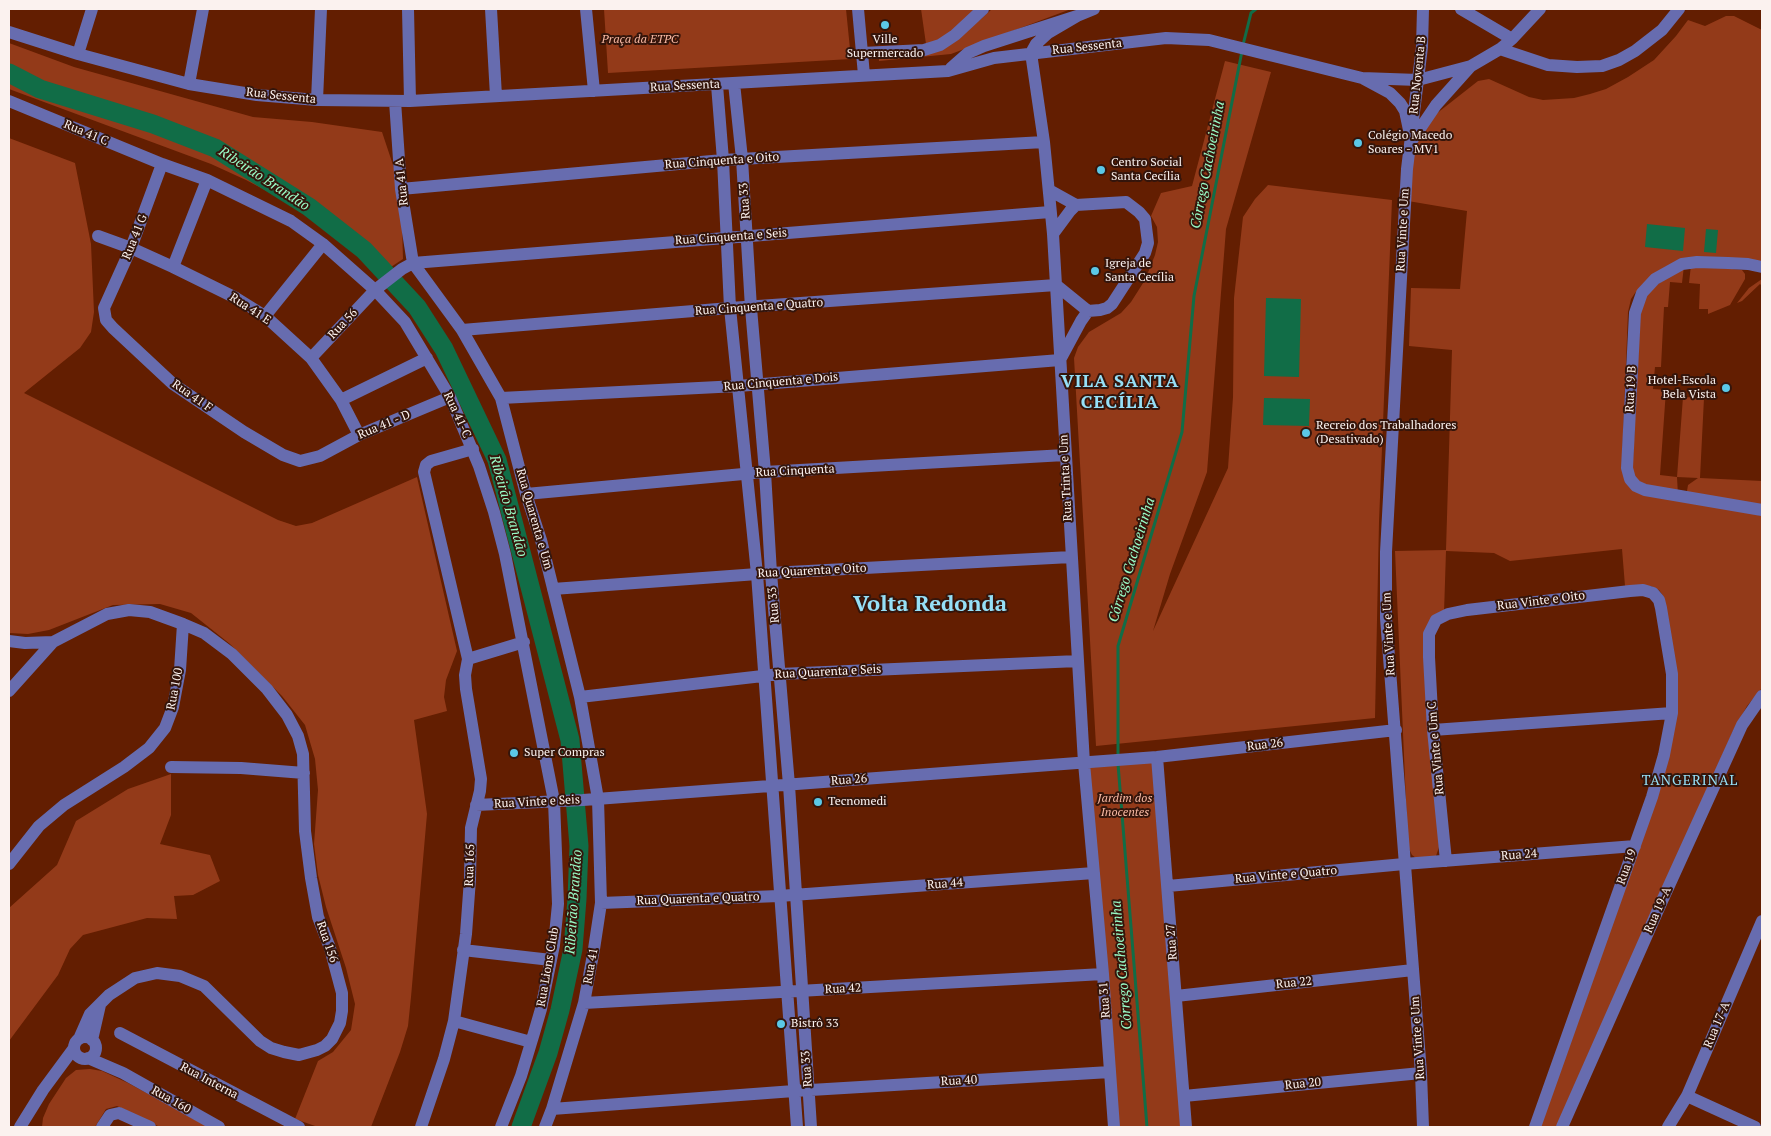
<!DOCTYPE html>
<meta charset="utf-8">
<style>
body{margin:0}
#map{position:relative;width:1771px;height:1136px;overflow:hidden;background:#631e01;font-family:"PT Serif",serif}
canvas{display:block}
.frame{position:absolute;inset:0;border:10px solid #fbf2ef;pointer-events:none}
</style>
<div id="map">
<canvas width="1771" height="1136"></canvas>
<div class="frame"></div>
</div>
<script>
const c = document.querySelector('canvas').getContext('2d');
c.lineJoin = 'round';
function fill(path, color) { c.fillStyle = color; c.fill(path, 'evenodd'); }
const shape = rows => new Path2D(rows.map(r => 'M' + r).join(''));
function strokePath(path, color, width, dash) { c.strokeStyle = color; c.lineWidth = width; c.lineCap = dash ? 'butt' : 'round'; c.setLineDash(dash || []); c.stroke(path); }
function write(font, color, halo, rows, align = 'center') {
  c.font = font + ' "PT Serif",serif'; c.lineWidth = 4; c.setLineDash([]); c.textBaseline = 'middle'; c.strokeStyle = halo; c.fillStyle = color; for (const [text, x, y, turn = 0] of rows) {
    c.save(); c.translate(x, y); c.rotate((+turn || 0) * Math.PI / 180); c.textAlign = isNaN(turn) ? turn : align; if (halo) c.strokeText(text, 0, 0); c.fillText(text, 0, 0); c.restore();
  }
}
const green = shape([
 [604,9,846,9,851,59,608,73],
 [921,9,977,9,948,35,938,41,926,44],
 [992,9,1071,9,951,54,879,61,879,57,921,54,980,20],
 [1726,16,1734,16,1762,30,1762,266,1689,261,1648,279,1635,293,1631,299,1628,312,1622,462,1625,482,1762,516,1762,688,1747,706,1733,731,1558,1127,1539,1127,1672,734,1664,597,1659,590,1651,586,1625,586,1622,549,1510,561,1494,553,1446,551,1444,613,1433,618,1439,847,1436,856,1416,858,1412,855,1408,847,1395,551,1446,550,1452,350,1409,346,1411,288,1460,289,1467,211,1408,201,1415,144,1436,114,1478,81,1489,79,1529,97,1543,100,1574,98,1590,94,1606,89,1628,77,1654,60,1676,36,1688,20,1705,26],
 [9,43,74,67,253,117,312,122,382,132,401,189,403,259,379,275,327,228,295,206,246,180,211,164,9,89],
 [1225,61,1271,72,1226,229,1207,472,1170,574,1153,631,1228,468,1233,397,1234,298,1243,217,1255,199,1268,185,1392,200,1379,522,1375,718,1096,746,1074,358,1078,347,1089,332,1121,313,1131,302,1145,280,1155,255,1158,242,1157,227,1151,216,1161,193,1192,186],
 [9,138,75,163,91,244,94,312,91,332,80,348,24,393,278,520,296,526,312,523,417,477,457,651,446,680,444,697,447,711,414,720,427,814,411,997,408,1026,400,1052,371,1127,318,1127,295,1119,318,1061,333,1052,351,1030,355,1004,346,968,326,907,318,875,314,844,318,790,315,759,305,725,282,696,230,644,191,613,160,604,113,605,49,630,28,634,9,633],
 [1691,265,1742,270,1745,274,1745,279,1730,305,1708,314,1708,309,1699,309,1700,284,1689,283],
 [1684,266,1682,283,1670,282,1668,307,1664,307,1661,367,1655,367,1653,389,1666,390,1660,475,1677,477,1683,397,1704,398,1700,478,1762,481,1762,508,1686,497,1688,485,1698,478,1677,477,1678,495,1632,480,1641,296],
 [1762,279,1762,286,1760,284,1742,301,1737,303,1749,288],
 [1157,757,1186,1127,1114,1127,1084,763],
 [171,774,171,815,160,844,210,855,220,881,193,895,174,896,177,919,147,918,83,935,70,949,58,975,9,1041,9,908,57,865,76,821,128,789],
 [90,1069,102,1071,128,1083,209,1127,160,1127,117,1106,106,1109,95,1127,42,1127,43,1118,49,1104,66,1078,76,1070]
]);
const water = shape([
 [1647,224,1685,228,1683,251,1645,247],
 [1706,229,1718,230,1716,253,1704,252],
 [1266,298,1301,299,1299,377,1264,376],
 [1264,398,1310,399,1309,426,1263,425],
 [530,1081,544,1086,531,1122,529,1127,513,1127]
]);
const stream = shape([
 [1243,45,1251,13,1256,9],
 [1118,758,1118,646,1182,432,1194,296,1242,51],
 [1118,764,1147,1127]
]);
const river = shape([
 [9,73,40,89,153,124,215,148,309,207,364,250,417,307,444,349,497,460,570,740,579,846,577,899,573,949,560,1010,548,1053,521,1127]
]);
const minor = shape([
 [408,9,410,101],
 [491,9,496,96],
 [586,9,594,91],
 [858,9,864,75],
 [1423,9,1422,47,1407,169,1386,552,1386,618,1421,1073,1423,1127],
 [1461,9,1512,39],
 [9,32,78,54,189,84,257,95,317,100,410,101,948,71,994,58,1166,38,1209,40,1362,78,1418,80,1471,66,1500,49,1512,39,1540,9],
 [1500,49,1548,65,1577,67,1602,66,1619,60,1635,51,1662,30,1679,9],
 [862,53,924,50,940,45,955,35,983,9],
 [1031,53,1044,142,1053,234,1084,763,1103,974,1114,1127],
 [1031,53,1036,44,1048,33,1077,16,1094,9],
 [78,54,92,9],
 [951,68,968,53,984,46,1077,16],
 [1364,79,1390,93,1400,103,1405,111,1409,130],
 [734,83,742,159,751,308,765,472,771,573,789,785,811,1127],
 [189,84,203,9],
 [717,85,723,160,730,308,757,574,797,1127],
 [317,100,321,9],
 [9,101,162,164,207,180,291,221,323,244,375,290,405,322,450,397,479,466,494,512,505,554,554,801,558,904,554,945,541,1009,534,1033,521,1076,501,1127],
 [395,101,401,189,413,263,462,330,501,398,526,494,541,540,580,697,598,799,601,903,594,949,584,1003,552,1109,545,1127],
 [1413,139,1436,105,1470,67],
 [162,164,131,248,104,308,106,320,113,328,173,384,244,432,283,455,300,461,320,456,359,435,450,397],
 [401,189,723,160,1044,142],
 [1049,190,1076,205],
 [98,236,131,248,173,267,236,298,265,316,311,358,341,400,359,435],
 [173,267,207,180],
 [1762,267,1748,264,1728,263,1697,262,1682,264,1655,279,1642,293,1635,313,1627,468,1630,479,1636,486,1645,490,1762,510],
 [265,316,323,244],
 [462,330,730,308,1056,285,1088,311,1100,310,1107,308,1112,304,1145,253,1148,243,1145,219,1139,212,1126,202,1076,205,1070,211,1053,234],
 [311,358,375,290,402,269,413,263,1050,212],
 [501,398,738,386,1060,360,1081,321,1088,311],
 [341,400,427,358],
 [526,494,765,472,1065,455],
 [553,589,771,573,1071,557],
 [9,641,25,643,53,642,107,614,129,610,150,612,183,624,204,633,232,654,267,689,287,715,298,736,303,754,305,831,311,878,318,917,330,948,342,993,342,1011,340,1023,332,1039,325,1046,317,1050,299,1055,284,1052,271,1048,260,1041,204,986,180,976,157,973,135,978,109,995,90,1014,79,1039],
 [468,659,524,642],
 [9,691,53,642],
 [580,697,780,674,1078,661],
 [1433,730,1672,713],
 [1157,757,1186,1127],
 [171,767,241,768,304,773],
 [476,805,583,800,1157,757,1396,730],
 [1446,861,1433,730,1429,657,1429,634,1436,620,1448,614,1467,610,1630,591,1643,590,1653,593,1659,600,1661,608,1672,674,1672,713,1664,755,1652,797,1535,1127],
 [9,864,39,826,64,805,124,767,149,748,165,728,173,707,180,670,183,624],
 [1168,886,1404,864,1635,846],
 [601,903,779,896,1094,873],
 [463,950,551,960],
 [1176,996,1413,970],
 [584,1003,1103,974],
 [454,1021,531,1042],
 [120,1033,299,1127],
 '74 1048a11 11 0 1 1 22 0a11 11 0 1 1-22 0Z',
 [92,1040,100,1005],
 [88,1058,123,1073,219,1127],
 [1184,1096,1421,1073],
 [1687,1096,1755,1127],
 [552,1109,794,1091,1110,1072],
 [20,1127,43,1090,74,1048],
 [102,1127,110,1115,119,1113,150,1127],
 [421,1127,444,1059,454,1021,466,934,470,879,471,828,480,791,481,779,466,689,465,675,468,659,424,472,426,465,431,461,473,449],
 [1562,1127,1662,901,1742,725,1762,696],
 [1668,1127,1687,1096,1762,921]
]);
const markers = [
 [885,25,5,"#5bc8e7"],
 [1358,143,5,"#5bc8e7"],
 [1101,170,5,"#5bc8e7"],
 [1095,271,5,"#5bc8e7"],
 [1726,388,5,"#5bc8e7"],
 [1306,433,5,"#5bc8e7"],
 [514,753,5,"#5bc8e7"],
 [818,802,5,"#5bc8e7"],
 [781,1024,5,"#5bc8e7"]
];
const parkNames = [
 ["Praça da ETPC",640,40],
 ["Jardim dos",1125,799],
 ["Inocentes",1125,813]
];
const poiNames = [
 ["Ville",885,40,"center"],
 ["Supermercado",885,54,"center"],
 ["Colégio Macedo",1368,136],
 ["Soares - MV1",1368,150],
 ["Centro Social",1111,163],
 ["Santa Cecília",1111,177],
 ["Igreja de",1105,264],
 ["Santa Cecília",1105,278],
 ["Hotel-Escola",1716,381,"right"],
 ["Bela Vista",1716,395,"right"],
 ["Recreio dos Trabalhadores",1316,426],
 ["(Desativado)",1316,440],
 ["Super Compras",524,753],
 ["Tecnomedi",828,802],
 ["Bistrô 33",791,1024]
];
const streetNames = [
 ["Rua Sessenta",1087,47,-6],
 ["Rua Noventa B",1418,75,-84],
 ["Rua Sessenta",685,86,-3],
 ["Rua Sessenta",281,96,6],
 ["Rua 41 C",86,133,23],
 ["Rua Cinquenta e Oito",722,161,-4],
 ["Rua 41 A",402,182,-96],
 ["Rua 33",745,201,-94],
 ["Rua Vinte e Um",1403,230,-87],
 ["Rua 41 G",135,237,-68],
 ["Rua Cinquenta e Seis",731,237,-4],
 ["Rua Cinquenta e Quatro",759,307,-4],
 ["Rua 41 E",250,309,33],
 ["Rua 56",343,324,-47],
 ["Rua Cinquenta e Dois",781,382,-5],
 ["Rua 19 B",1631,389,-87],
 ["Rua 41 F",192,396,35],
 ["Rua 41-C",457,415,65],
 ["Rua 41 - D",384,425,-23],
 ["Rua Cinquenta",795,471,-3],
 ["Rua Trinta e Um",1066,478,-93],
 ["Rua Quarenta e Um",534,519,74],
 ["Rua Quarenta e Oito",812,571,-3],
 ["Rua Vinte e Oito",1541,601,-7],
 ["Rua 33",774,605,-95],
 ["Rua Vinte e Um",1389,634,-93],
 ["Rua Quarenta e Seis",828,672,-3],
 ["Rua 100",175,689,-79],
 ["Rua 26",1265,745,-7],
 ["Rua Vinte e Um C",1436,748,-95],
 ["Rua 26",849,780,-4],
 ["Rua Vinte e Seis",537,802,-3],
 ["Rua 24",1519,855,-4],
 ["Rua 165",470,865,-88],
 ["Rua 19",1627,867,-70],
 ["Rua Vinte e Quatro",1286,875,-5],
 ["Rua 44",945,884,-4],
 ["Rua Quarenta e Quatro",698,899,-2],
 ["Rua 19-A",1658,910,-66],
 ["Rua 156",327,942,71],
 ["Rua 27",1172,942,-94],
 ["Rua 41",591,966,-80],
 ["Rua Lions Club",548,967,-80],
 ["Rua 22",1294,983,-6],
 ["Rua 42",843,989,-3],
 ["Rua 31",1105,1000,-94],
 ["Rua 17-A",1717,1025,-67],
 ["Rua Vinte e Um",1418,1038,-94],
 ["Rua 33",807,1069,-94],
 ["Rua Interna",209,1081,28],
 ["Rua 40",959,1081,-3],
 ["Rua 20",1303,1084,-6],
 ["Rua 160",171,1100,29]
];
const waterNames = [
 ["Córrego Cachoeirinha",1208,165,-79],
 ["Ribeirão Brandão",264,179,33],
 ["Ribeirão Brandão",508,506,74],
 ["Córrego Cachoeirinha",1132,560,-73],
 ["Ribeirão Brandão",574,902,-86],
 ["Córrego Cachoeirinha",1122,965,-95]
];
const neighbourhoodNames = [
 ["TANGERINAL",1690,781]
];
const districtNames = [
 ["VILA SANTA",1120,382],
 ["CECÍLIA",1120,403]
];
const townNames = [
 ["Volta Redonda",930,605]
];
fill(green, '#933a19');
fill(water, '#116d47');
strokePath(stream, '#116d47', 3);
strokePath(river, '#116d47', 19);
strokePath(minor, '#676caf', 12);
for (const [x, y, r, color] of markers) { const dot = new Path2D(); dot.arc(x, y, r, 0, 2 * Math.PI); c.fillStyle = color; c.fill(dot); strokePath(dot, '#34150b', 2); }
write('italic 12px', '#f8b9a3', '#34150b', parkNames);
write('12px', '#fbf2ef', '#34150b', poiNames, 'left');
write('12px', '#fbf2ef', '#34150b', streetNames);
write('italic 14px', '#99fcc7', '#34150b', waterNames);
c.letterSpacing = '1px';
write('14px', '#96e0f7', '#34150b', neighbourhoodNames);
c.letterSpacing = '0px';
c.letterSpacing = '1px';
write('bold 18px', '#96e0f7', '#34150b', districtNames);
c.letterSpacing = '0px';
write('bold 22px', '#96e0f7', '#34150b', townNames);
</script>
